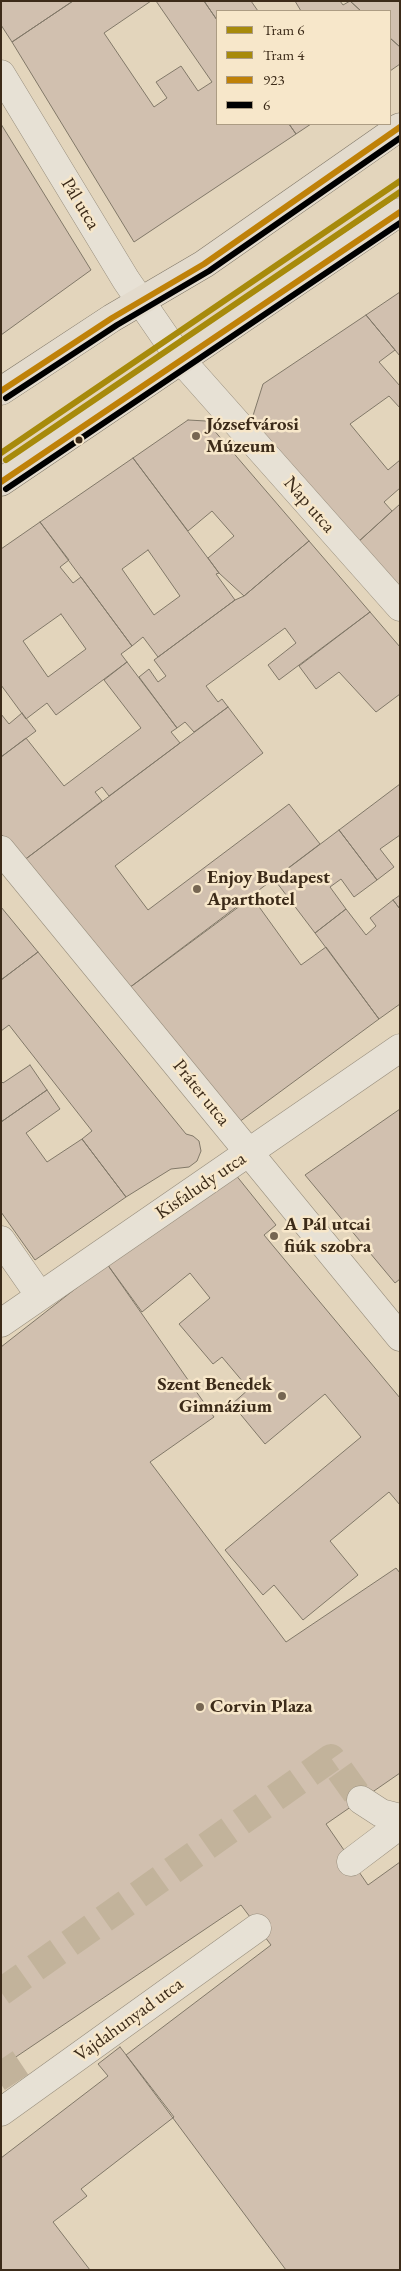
<!DOCTYPE html>
<meta charset="utf-8">
<style>
body{margin:0}
#map{position:relative;width:401px;height:2271px;overflow:hidden;background:#e3d5bc;font-family:"EB Garamond",serif}
canvas{display:block}
.frame{position:absolute;inset:0;border:2px solid #3c2b19;pointer-events:none}
.legend{position:absolute;left:216px;top:10px;width:175px;height:115px;box-sizing:border-box;background:#f7e7ca;border:1px solid #ac9c83;margin:0;padding:6px 9px;list-style:none;font-size:15px;color:#3c2b19}
.legend li{display:flex;align-items:center;gap:10px;height:25px}
.legend b{width:25px;border:1px solid #ac9c83}
</style>
<div id="map">
<canvas width="401" height="2271"></canvas>
<div class="frame"></div>
<ul class="legend">
<li><b style="height:6px;background:#a78a0b"></b>Tram 6</li>
<li><b style="height:6px;background:#a78a0b"></b>Tram 4</li>
<li><b style="height:6px;background:#bf8108"></b>923</li>
<li><b style="height:6px;background:#000"></b>6</li>
</ul>
</div>
<script>
const c = document.querySelector('canvas').getContext('2d');
c.lineJoin = 'round';
function fill(path, color) { c.fillStyle = color; c.fill(path, 'evenodd'); }
const shape = rows => new Path2D(rows.map(r => 'M' + r).join(''));
function strokePath(path, color, width, dash) { c.strokeStyle = color; c.lineWidth = width; c.lineCap = dash ? 'butt' : 'round'; c.setLineDash(dash || []); c.stroke(path); }
function write(font, color, halo, rows, align = 'center') {
  c.font = font + ' "EB Garamond",serif'; c.lineWidth = 5; c.setLineDash([]); c.textBaseline = 'middle'; c.strokeStyle = halo; c.fillStyle = color; for (const [text, x, y, turn = 0] of rows) {
    c.save(); c.translate(x, y); c.rotate((+turn || 0) * Math.PI / 180); c.textAlign = isNaN(turn) ? turn : align; if (halo) c.strokeText(text, 0, 0); c.fillText(text, 0, 0); c.restore();
  }
}
const building = shape([
 [1,1,73,1,12,42,1,25,1,1],
 [73,1,151,1,104,33,154,107,167,98,156,82,181,66,198,91,212,82,156,1,204,1,217,20,217,124,289,124,296,134,134,242,12,42,73,1],
 [204,1,251,1,258,11,217,11,217,20,204,1],
 [295,1,340,1,343,5,350,1,361,11,301,11,295,1],
 [350,1,400,1,400,47,390,38,390,11,361,11,350,1],
 [390,38,400,47,400,64,390,71,390,38],
 [1,124,91,270,1,335,1,124],
 [289,124,311,124,296,134,289,124],
 [400,292,400,356,366,315,400,292],
 [366,315,395,350,379,362,400,386,400,408,389,396,350,424,388,470,400,460,400,488,384,502,392,511,357,543,251,422,263,384,366,315],
 [188,420,206,421,309,541,244,596,219,573,208,558,234,536,212,511,188,531,133,458,188,420],
 [133,458,219,573,216,574,235,600,158,657,143,637,132,646,40,522,133,458],
 [148,550,180,596,154,615,122,569,148,550],
 [400,504,400,591,357,543,400,504],
 [40,522,69,560,60,567,73,583,81,577,132,646,121,654,127,662,56,715,47,703,26,719,1,685,1,549,40,522],
 [61,614,86,649,48,677,23,641,61,614],
 [309,541,370,612,279,680,268,665,296,643,285,628,206,686,218,702,222,699,228,707,194,732,185,722,177,728,139,677,149,669,158,682,166,676,154,660,235,600,244,596,309,541],
 [370,612,400,647,400,694,376,712,339,672,316,689,299,666,370,612],
 [127,662,177,728,171,732,180,743,109,796,102,787,95,792,102,801,23,861,1,834,1,757,26,738,64,786,141,728,104,680,127,662],
 [228,707,263,753,115,866,148,910,289,804,320,844,125,991,23,861,228,707],
 [22,713,36,731,1,757,1,714,9,724,22,713],
 [400,784,400,835,380,849,394,867,377,880,339,830,400,784],
 [339,830,377,880,354,897,341,879,330,887,346,909,315,933,274,879,339,830],
 [400,895,400,909,393,900,400,895],
 [252,897,301,965,326,947,379,1019,235,1125,125,991,252,897],
 [393,900,400,909,400,1004,379,1019,315,933,346,909,366,935,376,926,370,918,393,900],
 [1,907,38,952,1,980,1,907],
 [38,952,186,1134,193,1136,199,1141,201,1151,197,1161,189,1167,171,1169,126,1197,82,1139,92,1131,9,1025,1,1031,1,980,38,952],
 [30,1065,47,1090,1,1122,1,1081,3,1083,30,1065],
 [47,1090,60,1109,26,1133,47,1162,82,1139,126,1197,35,1260,1,1212,1,1122,47,1090],
 [400,1109,400,1279,395,1283,305,1175,400,1109],
 [231,1169,276,1225,264,1235,400,1398,400,1505,389,1492,330,1541,358,1575,303,1620,274,1585,263,1595,225,1550,361,1437,325,1394,265,1444,232,1404,249,1389,222,1357,213,1364,179,1324,210,1298,190,1273,142,1312,107,1264,231,1169],
 [107,1264,214,1417,150,1462,286,1642,396,1568,400,1573,400,1773,326,1824,368,1885,400,1862,400,2270,286,2270,126,2055,271,1945,241,1905,1,2067,1,1347,107,1264],
 [120,2047,174,2117,81,2189,87,2196,53,2222,90,2270,1,2270,1,2158,108,2076,98,2064,120,2047]
]);
const minorTunnel = shape([
 [1,1992,331,1758,361,1800],
 [1,2059,25,2095]
]);
const minor = shape([
 [1,74,126,280,181,360,400,607],
 [1,850,400,1337],
 [1,1240,40,1296],
 [1,1323,400,1048],
 [361,1800,381,1813,400,1818],
 [351,1862,400,1825],
 [1,2112,257,1928]
]);
const major = shape([
 [1,391,112,318,204,264,400,127],
 [1,482,400,212]
]);
const bus1 = shape([
 [1,391,112,318,204,264,400,127],
 [1,482,400,212]
]);
const bus2 = shape([
 [6,398,117,325,209,271,400,138],
 [6,489,400,223]
]);
const tram1 = shape([
 [1,453,400,181]
]);
const tram2 = shape([
 [6,460,400,192]
]);
const markers = [
 [196,436,5,"#766652"],
 [79,440,4.5,"#3c2b19"],
 [197,889,5,"#766652"],
 [274,1236,5,"#766652"],
 [282,1396,5,"#766652"],
 [200,1707,5,"#766652"]
];
const streetNames = [
 ["Pál utca",80,204,59],
 ["Nap utca",309,505,49],
 ["Práter utca",201,1093,51],
 ["Kisfaludy utca",201,1186,-34],
 ["Vajdahunyad utca",129,2020,-36]
];
const poiNames = [
 ["Józsefvárosi",206,425],
 ["Múzeum",206,447],
 ["Enjoy Budapest",207,878],
 ["Aparthotel",207,900],
 ["A Pál utcai",284,1225],
 ["fiúk szobra",284,1247],
 ["Szent Benedek",272,1385,"right"],
 ["Gimnázium",272,1407,"right"],
 ["Corvin Plaza",210,1707]
];
fill(building, '#d1c0af');
strokePath(building, '#817868', 1);
strokePath(minorTunnel, '#c2b39b', 28, [28, 14]);
strokePath(minor, '#998f7e', 29);
strokePath(major, '#817868', 29);
strokePath(minor, '#e7e1d5', 28);
strokePath(major, '#e3dbcd', 28);
strokePath(bus1, '#bf8108', 6);
strokePath(bus2, '#000', 6);
strokePath(tram1, '#a78a0b', 6);
strokePath(tram2, '#a78a0b', 6);
for (const [x, y, r, color] of markers) { const dot = new Path2D(); dot.arc(x, y, r, 0, 2 * Math.PI); c.fillStyle = color; c.fill(dot); strokePath(dot, '#f7e7ca', 2); }
write('19px', '#3c2b19', '#f7e7ca', streetNames);
write('bold 19px', '#3c2b19', '#f7e7ca', poiNames, 'left');
</script>
